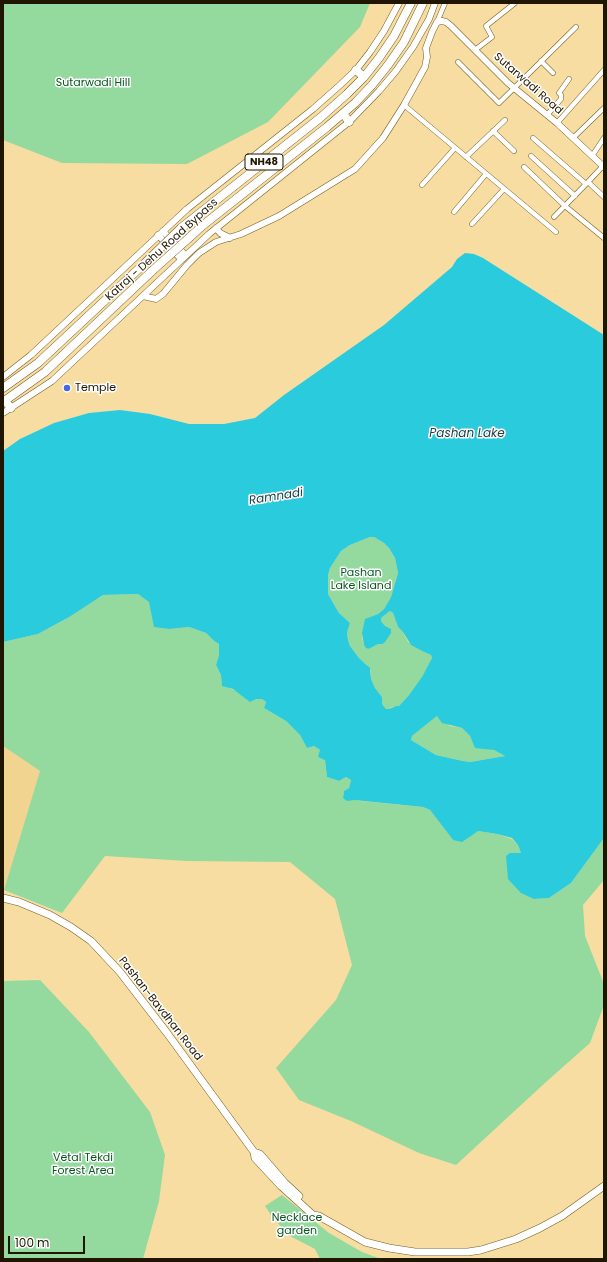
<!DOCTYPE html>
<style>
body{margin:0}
#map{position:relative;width:607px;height:1262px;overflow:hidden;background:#f7dda1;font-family:Poppins,sans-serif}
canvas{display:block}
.frame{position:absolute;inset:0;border:4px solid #1f1500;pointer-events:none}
.scale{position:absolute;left:8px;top:1236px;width:77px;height:18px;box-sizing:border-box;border:2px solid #1f1500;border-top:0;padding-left:5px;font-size:12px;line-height:14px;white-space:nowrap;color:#1f1500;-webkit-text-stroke:3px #fff;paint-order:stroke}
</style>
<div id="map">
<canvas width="607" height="1262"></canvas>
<div class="frame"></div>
<div class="scale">100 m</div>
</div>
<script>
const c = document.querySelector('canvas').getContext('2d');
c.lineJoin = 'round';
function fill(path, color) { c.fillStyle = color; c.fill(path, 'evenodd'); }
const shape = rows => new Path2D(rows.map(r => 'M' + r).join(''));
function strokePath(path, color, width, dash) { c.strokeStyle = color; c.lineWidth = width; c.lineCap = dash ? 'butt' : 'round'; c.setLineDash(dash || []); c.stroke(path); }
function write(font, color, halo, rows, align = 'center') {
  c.font = font + ' Poppins,sans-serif'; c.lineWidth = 3; c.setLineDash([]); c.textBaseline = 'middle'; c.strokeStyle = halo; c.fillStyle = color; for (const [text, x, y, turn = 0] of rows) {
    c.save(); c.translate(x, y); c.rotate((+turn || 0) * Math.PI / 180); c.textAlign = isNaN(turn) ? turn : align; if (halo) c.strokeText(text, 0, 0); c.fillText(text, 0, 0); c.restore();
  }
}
const built = shape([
 [3,746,40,771,4,890,3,890]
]);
const green = shape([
 [3,3,370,3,360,27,268,122,187,164,62,163,3,140],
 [370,537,374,537,384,543,389,548,395,558,398,573,391,597,384,609,378,614,368,618,362,637,364,645,369,649,378,644,385,626,381,621,381,618,390,611,393,613,398,627,403,632,408,642,424,652,431,655,432,658,422,678,409,695,399,706,392,707,389,709,386,709,382,704,382,697,375,688,371,679,371,671,367,665,359,658,350,646,348,640,347,633,350,623,339,613,328,594,328,575,330,568,341,551,350,545],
 [138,594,149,601,170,629,189,627,206,633,214,641,219,644,219,655,216,665,221,675,222,685,256,699,262,699,266,702,264,708,286,721,300,735,307,748,314,746,320,750,325,760,327,777,339,781,346,777,351,780,349,788,344,791,343,798,361,801,423,807,430,810,453,840,478,831,497,834,512,839,518,845,521,853,510,853,534,899,549,898,571,883,604,838,604,880,583,905,585,936,604,984,604,1005,590,1043,546,1082,456,1165,419,1153,351,1121,299,1100,276,1068,336,1000,352,965,335,899,290,862,187,861,105,856,62,913,4,890,40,771,3,746,3,642,38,634,71,616,103,595],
 [437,716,450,726,462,728,470,736,474,743,494,750,505,756,470,762,463,761,436,755,411,740,412,736],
 [40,980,89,1032,150,1112,165,1155,159,1201,143,1259,3,1259,3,981],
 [282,1195,329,1233,362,1252,381,1259,320,1259,315,1249,288,1235,271,1215,265,1206]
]);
const water = shape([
 [465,253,474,254,483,258,604,335,604,838,571,883,549,898,534,899,521,893,508,879,506,856,510,853,521,853,518,845,512,838,497,834,478,831,462,842,453,840,430,810,423,807,354,800,347,801,343,798,344,791,349,788,351,780,346,777,339,781,327,777,325,760,318,757,320,750,314,746,307,748,300,735,286,721,264,708,266,702,262,699,256,699,250,702,233,689,222,686,221,675,216,665,219,655,219,644,214,641,206,633,189,627,170,629,154,627,149,602,138,594,103,595,71,616,38,634,3,642,3,451,20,439,54,423,89,413,120,410,150,414,189,424,224,424,255,418,284,395,384,325,452,267,457,259],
 [370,537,374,537,384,543,389,548,395,558,398,573,391,597,384,609,378,614,365,619,362,633,364,645,366,648,369,649,378,644,382,644,385,642,391,633,391,629,385,626,381,621,381,618,390,611,393,613,398,627,403,632,411,645,424,652,431,655,432,658,422,677,409,695,399,706,396,706,389,709,386,709,382,704,382,697,375,688,371,679,370,668,359,658,350,646,348,640,347,633,350,623,339,613,328,594,328,575,330,568,341,551,350,545],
 [437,716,442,723,462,728,470,736,475,748,494,750,505,756,470,762,463,761,436,755,411,740,412,736]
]);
const minor = shape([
 [437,22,445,3],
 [475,50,492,37,486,26,515,3],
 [541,61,553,73],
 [458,62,499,103,576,27],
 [404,105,556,232],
 [547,115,561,99,561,95,559,93,569,79],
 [557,123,604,70],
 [493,131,514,151],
 [533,138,586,184],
 [573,138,604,108],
 [531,156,575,196],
 [592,156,604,138],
 [466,157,505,120],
 [603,166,588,182,604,197],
 [524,167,565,206,604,238],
 [422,185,455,148],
 [454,212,486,174],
 [554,217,588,182],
 [472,224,504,189]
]);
const tertiary = shape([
 [216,228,220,233,230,238],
 [163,231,185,255],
 [158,235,181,259],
 [143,296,156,299,163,294,187,265,199,253,216,242,241,234,279,216,355,169,383,138,404,105,425,67,427,57,426,48,432,32,437,22,442,21,446,22,451,26,508,83,557,123,604,167],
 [3,377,31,355,187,209,313,109,339,86,356,70,370,52,384,31,399,3],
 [3,413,52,381,209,234,349,122,379,91,396,71,413,47,429,19,435,3]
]);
const secondary = shape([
 [3,898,19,902,50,915,71,927,91,941,120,972,167,1033,254,1152,255,1158,281,1186,313,1215,319,1216,365,1242,389,1248,415,1252,468,1252,481,1250,516,1239,540,1228,562,1216,604,1186],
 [254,1152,260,1154,285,1183,299,1196]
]);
const trunk = shape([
 [356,70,364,77],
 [343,113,349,122],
 [181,228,320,118,347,94,364,77,379,58,394,36,411,3],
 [190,237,202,226,327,127,355,103,372,85,388,65,404,42,423,3],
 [3,388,38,363,145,263],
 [5,401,11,408],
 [3,402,45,372,152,271]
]);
const trunkBridge = shape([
 [145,263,181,228],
 [152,271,190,237]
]);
const markers = [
 [67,388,4,"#4669dc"]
];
const shields = [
 [264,162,38]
];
const shieldNames = [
 ["NH48",264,162]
];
const parkNames = [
 ["Sutarwadi Hill",93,83],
 ["Pashan",361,573],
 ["Lake Island",361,586],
 ["Vetal Tekdi",83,1158],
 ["Forest Area",83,1171],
 ["Necklace",297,1218],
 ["garden",297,1231]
];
const streetNames = [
 ["Sutarwadi Road",528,84,41],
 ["Katraj - Dehu Road Bypass",162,250,-42],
 ["Pashan-Bavdhan Road",160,1009,52]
];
const poiNames = [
 ["Temple",75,388]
];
const waterNames = [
 ["Pashan Lake",467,434],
 ["Ramnadi",276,497,-9]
];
fill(built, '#f1d490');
fill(green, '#94d99d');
fill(water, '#2bcbde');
strokePath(minor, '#745d22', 5.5);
strokePath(tertiary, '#745d22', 7);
strokePath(secondary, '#745d22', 8);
strokePath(trunk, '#745d22', 9);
strokePath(minor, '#fff', 4.5);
strokePath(tertiary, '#fff', 6);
strokePath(secondary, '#fff', 7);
strokePath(trunk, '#fff', 8);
strokePath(trunkBridge, '#745d22', 9, []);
strokePath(trunkBridge, '#fff', 8);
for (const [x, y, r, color] of markers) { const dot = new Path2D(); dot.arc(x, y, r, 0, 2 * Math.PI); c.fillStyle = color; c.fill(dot); strokePath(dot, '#fff', 1.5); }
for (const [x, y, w] of shields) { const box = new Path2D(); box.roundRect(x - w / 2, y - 8, w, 16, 3); c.fillStyle = '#fff'; c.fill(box); strokePath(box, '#1f1500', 1); }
write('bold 10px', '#1f1500', null, shieldNames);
write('11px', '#085720', '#fff', parkNames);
write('11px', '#1f1500', '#fff', streetNames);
write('11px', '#1f1500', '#fff', poiNames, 'left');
write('italic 12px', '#203f43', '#fff', waterNames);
</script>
